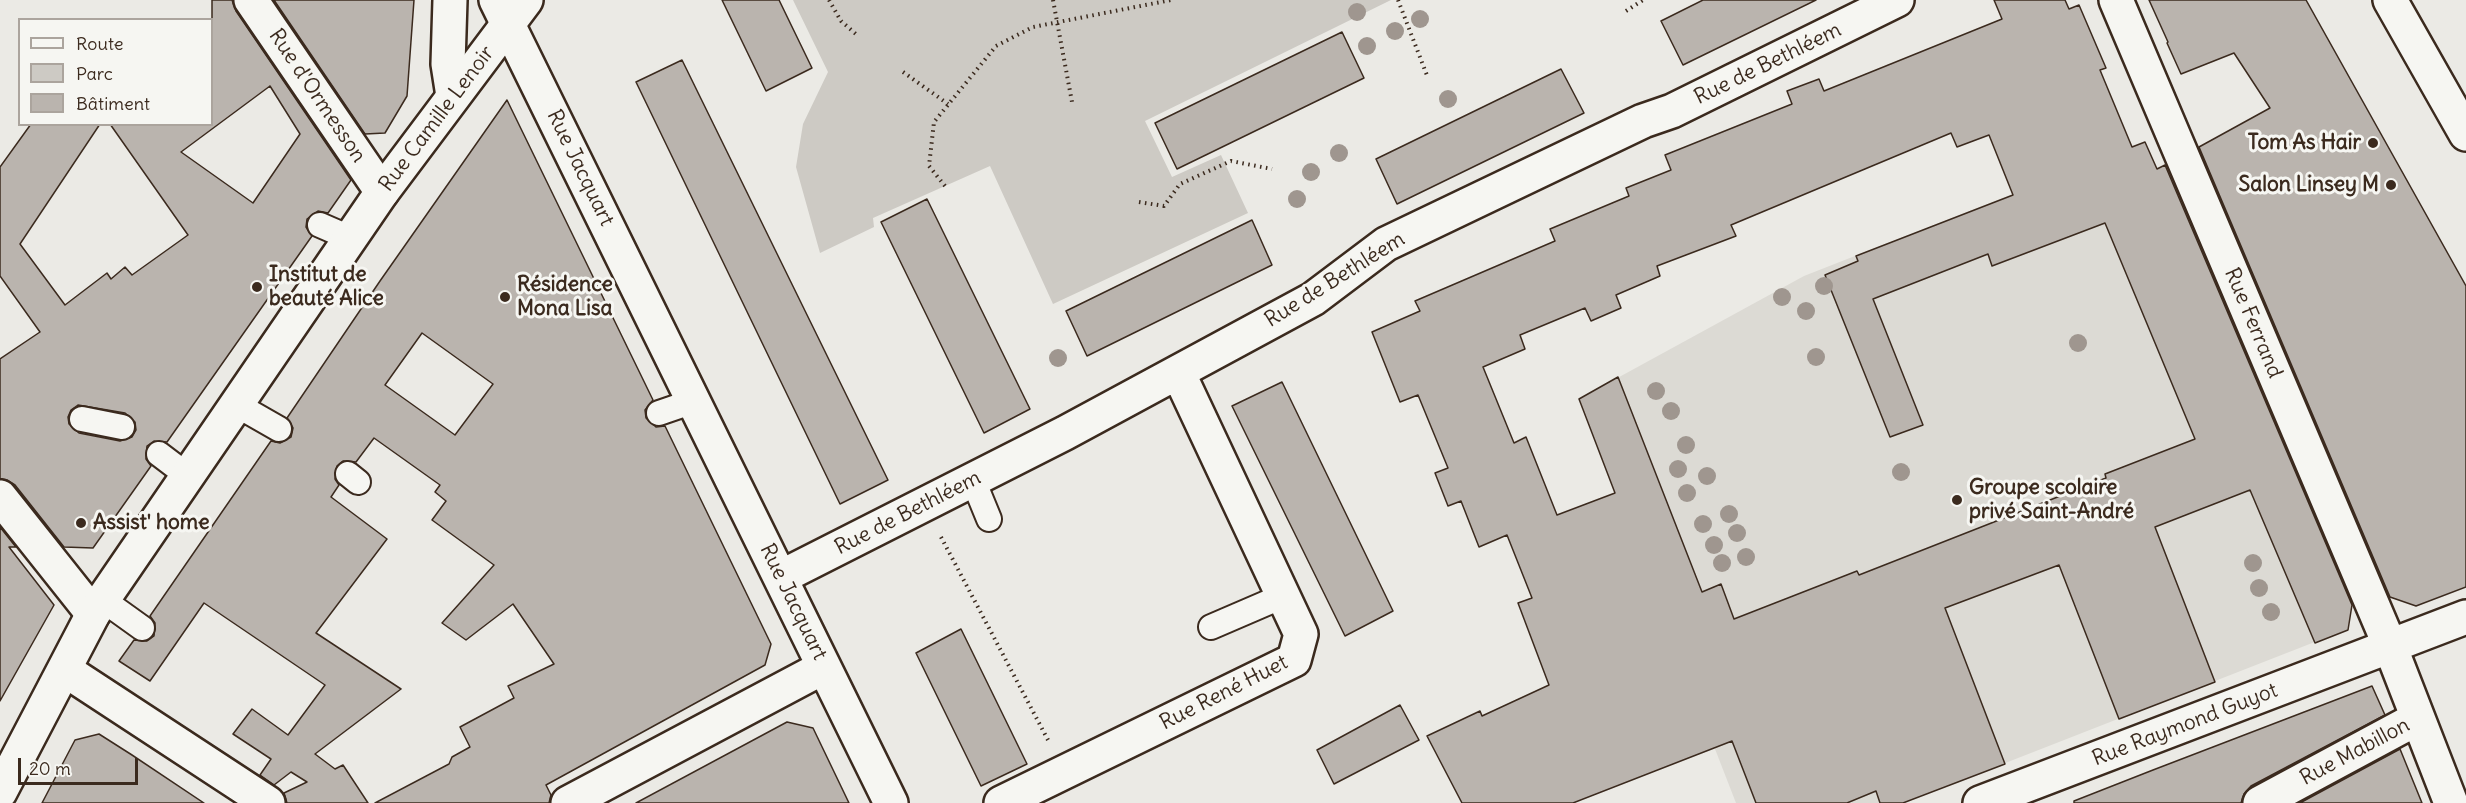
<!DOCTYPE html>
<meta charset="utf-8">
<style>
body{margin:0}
#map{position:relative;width:2466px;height:803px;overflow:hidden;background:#ebeae5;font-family:Delius,sans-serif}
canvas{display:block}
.legend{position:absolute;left:18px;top:18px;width:195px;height:108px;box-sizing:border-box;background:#f6f6f2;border:2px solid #aba49d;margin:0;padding:8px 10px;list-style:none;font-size:18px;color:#3b2a1e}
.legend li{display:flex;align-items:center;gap:12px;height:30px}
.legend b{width:30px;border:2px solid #aba49d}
.scale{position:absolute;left:18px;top:758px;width:120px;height:27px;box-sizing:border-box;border:3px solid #3b2a1e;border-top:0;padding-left:8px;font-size:18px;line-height:21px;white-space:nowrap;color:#3b2a1e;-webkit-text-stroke:4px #f6f6f2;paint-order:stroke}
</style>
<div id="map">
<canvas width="2466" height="803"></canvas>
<ul class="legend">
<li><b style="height:8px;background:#f6f6f2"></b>Route</li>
<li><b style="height:16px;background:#cdcac4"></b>Parc</li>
<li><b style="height:16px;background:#bab4ae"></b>Bâtiment</li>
</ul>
<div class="scale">20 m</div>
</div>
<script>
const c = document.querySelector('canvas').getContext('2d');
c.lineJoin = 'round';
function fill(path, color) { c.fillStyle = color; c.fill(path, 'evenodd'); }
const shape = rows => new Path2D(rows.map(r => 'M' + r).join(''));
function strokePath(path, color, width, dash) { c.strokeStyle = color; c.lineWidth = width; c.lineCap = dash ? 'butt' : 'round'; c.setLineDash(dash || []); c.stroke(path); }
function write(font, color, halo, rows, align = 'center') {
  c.font = font + ' Delius,sans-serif'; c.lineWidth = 6; c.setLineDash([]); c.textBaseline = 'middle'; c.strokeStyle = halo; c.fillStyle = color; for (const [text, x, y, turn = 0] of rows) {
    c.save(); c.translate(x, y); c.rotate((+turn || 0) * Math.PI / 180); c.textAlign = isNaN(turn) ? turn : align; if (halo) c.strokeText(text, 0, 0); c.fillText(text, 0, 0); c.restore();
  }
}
const built = shape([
 [2145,142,2348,629,1903,803,1736,803,1579,399,1804,276]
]);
const green = shape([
 [793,0,1391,0,1145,121,1172,177,1221,155,1248,213,1053,304,990,166,873,218,874,227,820,253,796,167,803,124,828,72]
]);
const building = shape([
 [212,0,232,0,236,11,351,180,328,213,318,211,307,219,306,227,312,236,167,442,154,441,147,446,146,459,151,466,93,548,64,547,15,485,7,480,0,479,0,359,40,332,0,276,0,167,31,124,100,124,20,244,65,305,107,273,111,279,125,267,132,275,188,235,110,124,212,124,212,0],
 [270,86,300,134,253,203,181,152,270,86],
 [78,405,125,413,135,422,136,430,132,437,120,441,79,433,69,424,68,417,71,410,78,405],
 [274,0,414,0,407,96,385,133,365,134,274,0],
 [722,0,779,0,812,68,766,91,722,0],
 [1703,0,1816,0,1683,65,1661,21,1703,0],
 [1994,0,2065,0,2069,9,2079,5,2106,68,2100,70,2132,147,2145,142,2157,169,2165,165,2352,605,2348,630,2315,643,2250,490,2155,527,2215,682,2119,719,2059,565,1945,608,2005,764,1903,803,1880,803,1876,791,1847,803,1756,803,1732,741,1573,803,1462,803,1427,736,1480,711,1482,716,1549,685,1518,603,1532,598,1507,535,1479,547,1461,501,1448,506,1435,473,1448,468,1418,395,1400,402,1372,332,1420,311,1415,301,1555,241,1550,229,1629,196,1626,188,1671,170,1665,155,1792,104,1787,91,1819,79,1824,91,2002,19,1994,0],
 [1951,133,1957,147,1989,135,2013,195,1856,256,1858,261,1825,275,1890,437,1923,425,1873,299,1988,254,1992,266,2105,223,2195,439,2105,474,2106,478,1859,575,1857,571,1734,619,1721,584,1702,592,1618,377,1579,399,1615,493,1557,515,1526,437,1514,443,1483,367,1525,349,1520,335,1585,308,1591,321,1621,308,1616,295,1660,276,1657,266,1736,236,1731,225,1951,133],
 [2149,0,2306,0,2466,286,2466,587,2416,606,2390,597,2199,147,2270,108,2234,53,2181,74,2167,43,2168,42,2149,0],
 [1342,32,1364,78,1177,169,1155,123,1342,32],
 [682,60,888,480,840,504,636,82,682,60],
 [1561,69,1584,113,1397,204,1376,159,1561,69],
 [507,100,653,400,645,410,646,418,656,427,665,426,771,644,765,665,546,785,551,795,549,803,375,803,449,764,452,757,470,747,460,727,514,698,508,686,554,664,513,604,466,640,442,623,494,565,432,520,446,501,435,492,440,485,374,438,356,462,343,461,337,466,335,479,339,485,331,497,387,539,316,633,401,689,315,754,335,769,343,765,368,803,287,803,284,793,307,782,291,772,274,785,260,775,271,759,233,734,252,709,288,735,325,685,204,603,150,681,119,661,134,640,147,641,154,636,155,623,150,616,271,441,280,443,291,437,293,428,287,418,380,281,507,100],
 [422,333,493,384,455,435,385,385,422,333],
 [927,199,1030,409,984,433,881,222,927,199],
 [1252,220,1272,265,1087,356,1066,311,1252,220],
 [1282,382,1393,611,1345,636,1232,406,1282,382],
 [0,527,16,547,9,547,54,605,0,701,0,527],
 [961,629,1027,764,981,786,916,653,961,629],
 [2372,686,2385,715,2251,786,2244,794,2241,803,2074,803,2074,801,2153,770,2372,686],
 [1400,705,1419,740,1334,784,1317,750,1400,705],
 [787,722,813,728,849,803,636,803,787,722],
 [99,734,132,755,204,803,42,803,75,740,99,734],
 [2400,749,2422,803,2300,803,2400,749]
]);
const path = shape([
 [829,0,841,21,857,35],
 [1053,0,1072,102],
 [1398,0,1428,78],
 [1626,11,1643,0],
 [903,72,948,104],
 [945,186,929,166,934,122,996,46,1033,27,1171,0],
 [1139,202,1164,206,1180,184,1231,161,1272,169],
 [941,537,1048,740]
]);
const lane = shape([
 [320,225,350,238],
 [237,405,279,429],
 [659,413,694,401],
 [82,419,122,427],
 [159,454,188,476],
 [348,474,358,482],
 [973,480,989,519],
 [103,600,142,628],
 [1211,627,1283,596]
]);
const street = shape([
 [251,0,382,192],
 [450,0,448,64,453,96],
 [496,0,891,803],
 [2116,0,2390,646,2451,803],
 [0,497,93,614],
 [781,577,1065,433,1313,299,1386,244,1643,121,1672,111,1897,0],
 [65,670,268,803],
 [568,803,824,667],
 [1001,803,1294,660,1301,634,1178,372],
 [1980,803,2466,617],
 [2260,803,2418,718]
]);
const secondary = shape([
 [2390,0,2466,134],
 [0,792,93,614,382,192,526,0]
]);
const trees = [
 [1357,12],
 [1420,19],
 [1395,31],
 [1367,46],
 [1448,99],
 [1339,153],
 [1311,172],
 [1297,199],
 [1824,286],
 [1782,297],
 [1806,311],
 [2078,343],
 [1816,357],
 [1058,358],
 [1656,391],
 [1671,411],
 [1686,445],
 [1678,469],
 [1901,472],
 [1707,476],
 [1687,493],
 [1729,514],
 [1703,524],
 [1737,533],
 [1714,545],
 [1746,557],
 [1722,563],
 [2253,563],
 [2259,588],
 [2271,612]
];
const markers = [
 [2373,143,6,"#3b2a1e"],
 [2391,185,6,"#3b2a1e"],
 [257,287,6,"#3b2a1e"],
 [505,297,6,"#3b2a1e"],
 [1957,500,6,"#3b2a1e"],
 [81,523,6,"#3b2a1e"]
];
const streetNames = [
 ["Rue de Bethléem",1768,64,-26],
 ["Rue d'Ormesson",317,96,56],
 ["Rue Camille Lenoir",437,119,-53],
 ["Rue Jacquart",580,168,64],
 ["Rue de Bethléem",1335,280,-32],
 ["Rue Ferrand",2253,323,67],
 ["Rue de Bethléem",908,513,-27],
 ["Rue Jacquart",793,602,64],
 ["Rue René Huet",1224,693,-27],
 ["Rue Raymond Guyot",2185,725,-21],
 ["Rue Mabillon",2355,752,-28]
];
const poiNames = [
 ["Tom As Hair",2361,143,"right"],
 ["Salon Linsey M",2379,185,"right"],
 ["Institut de",269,275],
 ["beauté Alice",269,299],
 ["Résidence",517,285],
 ["Mona Lisa",517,309],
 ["Groupe scolaire",1969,488],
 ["privé Saint-André",1969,512],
 ["Assist' home",93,523]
];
fill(built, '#dcdad4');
fill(green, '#cdcac4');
fill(building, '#bab4ae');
strokePath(building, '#3b2a1e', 1.5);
strokePath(lane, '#3b2a1e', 28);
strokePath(street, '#3b2a1e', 38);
strokePath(secondary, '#3b2a1e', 38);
strokePath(path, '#3b2a1e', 4, [1.5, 4.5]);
strokePath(lane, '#f6f6f2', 24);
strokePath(street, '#f6f6f2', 33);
strokePath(secondary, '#f6f6f2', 33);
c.fillStyle = '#9f968f';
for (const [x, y] of trees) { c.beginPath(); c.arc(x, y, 9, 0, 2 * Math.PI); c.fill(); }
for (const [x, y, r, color] of markers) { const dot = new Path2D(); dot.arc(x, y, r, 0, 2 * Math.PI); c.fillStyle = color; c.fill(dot); strokePath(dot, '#f6f6f2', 2); }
write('21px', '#3b2a1e', '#f6f6f2', streetNames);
write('bold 21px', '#3b2a1e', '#f6f6f2', poiNames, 'left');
</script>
